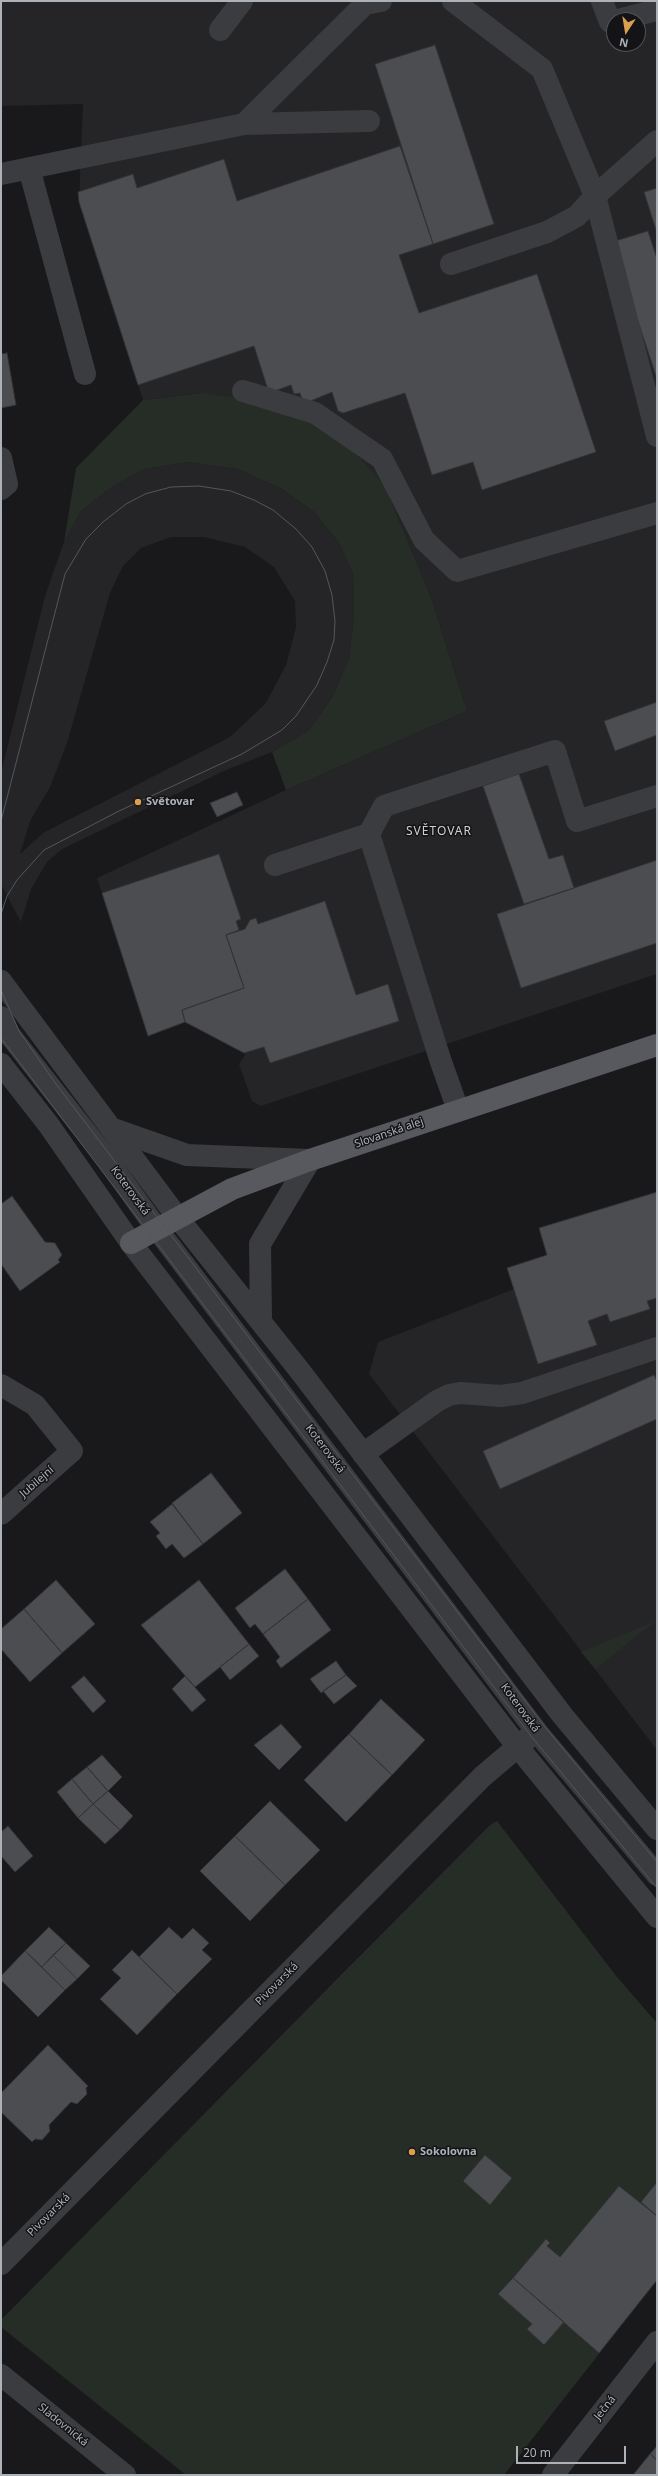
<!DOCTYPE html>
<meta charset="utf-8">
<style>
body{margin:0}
#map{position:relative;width:658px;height:2476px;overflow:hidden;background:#19191b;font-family:"Noto Sans",sans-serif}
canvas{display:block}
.frame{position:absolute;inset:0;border:2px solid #adb2b9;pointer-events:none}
.north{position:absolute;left:606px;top:12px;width:40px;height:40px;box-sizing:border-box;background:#141416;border:1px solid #515357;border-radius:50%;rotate:192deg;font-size:11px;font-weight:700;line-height:16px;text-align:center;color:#adb2b9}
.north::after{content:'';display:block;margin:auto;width:14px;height:18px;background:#dd9e4f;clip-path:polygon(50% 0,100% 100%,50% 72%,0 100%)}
.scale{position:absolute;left:516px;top:2446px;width:110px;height:18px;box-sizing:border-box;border:2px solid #adb2b9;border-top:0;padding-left:5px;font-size:12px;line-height:14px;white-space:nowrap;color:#adb2b9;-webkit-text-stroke:3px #141416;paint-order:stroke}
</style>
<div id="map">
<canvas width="658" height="2476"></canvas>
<div class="frame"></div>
<div class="north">N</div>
<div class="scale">20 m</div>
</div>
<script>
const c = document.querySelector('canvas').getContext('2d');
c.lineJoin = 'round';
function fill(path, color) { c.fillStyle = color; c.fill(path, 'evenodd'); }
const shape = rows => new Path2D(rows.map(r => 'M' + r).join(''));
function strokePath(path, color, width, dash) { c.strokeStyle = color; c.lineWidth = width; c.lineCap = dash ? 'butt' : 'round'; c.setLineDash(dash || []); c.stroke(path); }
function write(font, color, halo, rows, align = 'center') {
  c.font = font + ' "Noto Sans",sans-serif'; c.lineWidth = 3; c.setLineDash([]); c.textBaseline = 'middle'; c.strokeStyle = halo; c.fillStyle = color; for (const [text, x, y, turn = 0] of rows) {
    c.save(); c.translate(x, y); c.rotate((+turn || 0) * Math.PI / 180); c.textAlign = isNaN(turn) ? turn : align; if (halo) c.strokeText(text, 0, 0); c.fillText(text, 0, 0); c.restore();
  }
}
const built = shape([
 [1,1,657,1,657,974,261,1106,252,1101,239,1064,245,1055,244,1053,186,1022,148,1036,97,878,286,790,467,711,432,600,385,486,202,393,143,400,79,202,83,104,1,106],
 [614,20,638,20,638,44,614,44],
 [188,462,237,469,282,489,314,512,339,543,353,574,354,615,349,659,332,697,309,730,272,752,226,770,62,849,47,862,31,889,21,922,1,884,1,773,45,596,64,542,81,511,109,489,144,469],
 [171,537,204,537,245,547,274,567,295,601,296,627,286,665,266,703,230,737,43,833,20,854,30,821,50,787,67,743,110,593,123,566,141,548],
 [657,1192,657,1750,369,1374,378,1342,514,1289,507,1268,547,1255,539,1228]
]);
const green = shape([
 [202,393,238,398,308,419,349,447,385,486,432,600,467,711,286,790,272,752,309,730,332,697,349,659,354,615,353,574,339,543,314,512,282,489,237,469,188,462,144,469,109,489,81,511,64,542,76,468,143,400],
 [657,1620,595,1669,581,1652],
 [497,1821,617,1977,657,2023,657,2280,504,2475,186,2475,1,2327,1,2320,338,1978,490,1825]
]);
const building = shape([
 [435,45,494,224,433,244,375,64,435,45],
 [400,146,433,244,399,255,419,313,537,274,596,452,482,490,473,462,432,475,405,393,343,413,338,411,332,392,308,402,303,402,300,393,294,394,291,385,269,393,254,346,138,385,79,202,78,192,133,174,137,188,224,159,237,201,400,146],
 [657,188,657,233,644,192,657,188],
 [648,231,657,259,657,379,612,242,648,231],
 [7,353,16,405,1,408,1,354,7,353],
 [657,702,657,735,615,751,604,721,657,702],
 [519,774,549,859,563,855,574,888,524,904,483,786,519,774],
 [237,792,243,805,217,817,210,803,237,792],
 [219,854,241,919,236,921,239,930,226,935,244,988,182,1010,185,1022,148,1036,102,893,219,854],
 [657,860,657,943,521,988,497,914,657,860],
 [325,901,356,995,388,984,399,1021,270,1063,264,1047,244,1053,185,1022,182,1010,244,988,226,935,245,929,250,920,256,918,258,924,325,901],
 [657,1192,657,1298,647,1301,650,1309,610,1322,607,1314,588,1321,597,1345,538,1364,507,1268,547,1255,539,1228,657,1192],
 [12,1196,45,1242,55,1243,62,1255,58,1260,60,1262,20,1291,1,1264,1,1204,12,1196],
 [654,1375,657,1381,657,1419,500,1489,483,1451,654,1375],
 [211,1473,242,1513,203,1544,172,1503,211,1473],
 [172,1504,203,1544,184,1558,172,1544,166,1549,156,1536,160,1533,150,1522,172,1504],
 [285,1569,308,1599,263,1634,255,1624,250,1628,235,1608,285,1569],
 [56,1580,95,1624,62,1653,24,1609,56,1580],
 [199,1580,249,1644,195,1687,141,1625,199,1580],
 [308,1599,331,1630,281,1668,276,1661,280,1657,263,1634,308,1599],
 [24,1609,62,1653,30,1682,1,1649,1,1629,24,1609],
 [249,1644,259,1656,230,1680,220,1667,249,1644],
 [336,1661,346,1675,321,1693,310,1679,336,1661],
 [346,1675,357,1686,334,1704,323,1691,346,1675],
 [84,1676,106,1701,93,1713,71,1687,84,1676],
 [185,1676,206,1700,192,1712,172,1689,185,1676],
 [381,1699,425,1740,392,1775,349,1734,381,1699],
 [281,1724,302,1747,279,1770,254,1745,281,1724],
 [349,1734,392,1775,346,1822,304,1780,349,1734],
 [102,1755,122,1777,108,1791,87,1767,102,1755],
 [87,1767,108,1791,93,1804,72,1779,87,1767],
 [72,1779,93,1804,78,1818,57,1792,72,1779],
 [108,1791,133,1816,120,1830,93,1804,108,1791],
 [270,1801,320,1850,285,1885,235,1836,270,1801],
 [93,1804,120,1830,105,1844,78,1818,93,1804],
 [8,1826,33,1856,15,1872,1,1856,1,1832,8,1826],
 [235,1836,285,1885,250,1921,200,1871,235,1836],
 [49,1927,66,1943,42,1967,25,1951,49,1927],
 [169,1927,182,1939,193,1928,209,1943,202,1950,212,1959,177,1994,139,1957,169,1927],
 [66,1943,90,1966,77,1979,53,1955,66,1943],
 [132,1950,177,1994,137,2035,100,1999,121,1978,112,1970,132,1950],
 [25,1951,65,1990,38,2017,1,1980,1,1976,25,1951],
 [53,1955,77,1979,65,1990,42,1967,53,1955],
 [48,2045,88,2086,86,2088,87,2094,77,2104,71,2102,49,2125,50,2131,42,2140,35,2139,32,2142,1,2112,1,2093,48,2045],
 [485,2155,512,2178,490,2205,463,2181,485,2155],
 [657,2182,657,2216,641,2202,657,2182],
 [619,2186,657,2216,657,2280,599,2353,513,2278,546,2239,550,2243,547,2246,560,2257,619,2186],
 [513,2278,564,2322,544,2345,527,2329,532,2324,498,2294,513,2278],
 [657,2446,657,2460,650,2454,657,2446],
 [650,2454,657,2460,657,2475,633,2475,650,2454]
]);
const minor = shape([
 [453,1,542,69,595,196,657,436],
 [602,1,610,22,614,21],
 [618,20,657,10],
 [220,30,242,1],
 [244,124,369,121],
 [29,168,85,374],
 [1,174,244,124,365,4,381,1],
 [451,264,547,232,577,216,595,196,657,141],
 [243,391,315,413,382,459,424,540,457,571,657,513],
 [1,458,7,484,1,489],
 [369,834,384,806,555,751,577,821,657,796],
 [275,865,369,834,440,1059,458,1110],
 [1,981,178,1218,300,1371,563,1716,657,1829],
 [1,1017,9,1034,106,1158,157,1229,537,1732,657,1875],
 [1,1064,48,1124,131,1243,517,1746,657,1917],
 [113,1129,187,1155,310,1160],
 [261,1321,260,1244,310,1160],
 [1,1385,35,1405,72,1451,1,1514],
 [363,1454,437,1401,449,1395,460,1393,501,1396,522,1393,657,1348],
 [1,2264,483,1776,528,1738],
 [1,2375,125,2475],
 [553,2475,657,2342]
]);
const major = shape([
 [131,1243,232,1189,310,1160,657,1045]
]);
const tram = shape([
 [1,821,65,574,86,539,103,522,126,504,145,494,171,487,199,486,231,491,254,500,273,510,296,529,312,547,325,571,332,595,335,621,334,640,327,662,317,685,296,716,282,730,242,754,119,811,44,850,17,880,7,896,1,914],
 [1,990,19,1031,56,1084,545,1727,657,1862],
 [1,1038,531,1736,657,1888]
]);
const markers = [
 [138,802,4,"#dd9e4f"],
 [412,2152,4,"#dd9e4f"]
];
const poiNames = [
 ["Světovar",146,802],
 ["Sokolovna",420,2152]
];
const streetNames = [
 ["Slovanská alej",389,1133,-19],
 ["Koterovská",130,1191,54],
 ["Koterovská",325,1449,53],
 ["Jubilejní",37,1482,-41],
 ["Koterovská",520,1708,54],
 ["Pivovarská",277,1984,-45],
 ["Pivovarská",49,2215,-45],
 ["Ječná",605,2408,-52],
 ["Sladovnická",63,2425,39]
];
const neighbourhoodNames = [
 ["SVĚTOVAR",439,832]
];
fill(built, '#252528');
fill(green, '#262c26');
fill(building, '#4b4d50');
strokePath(building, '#333437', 1);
strokePath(minor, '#3b3c3f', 22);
strokePath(major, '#57595e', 22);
strokePath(tram, '#54565a', 1);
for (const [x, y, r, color] of markers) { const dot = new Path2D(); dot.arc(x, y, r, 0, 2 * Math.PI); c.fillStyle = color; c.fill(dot); strokePath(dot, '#141416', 1.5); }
write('bold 11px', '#adb2b9', '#141416', poiNames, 'left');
write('11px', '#adb2b9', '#141416', streetNames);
c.letterSpacing = '1px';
write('12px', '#ced0d5', '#141416', neighbourhoodNames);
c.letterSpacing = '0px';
</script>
